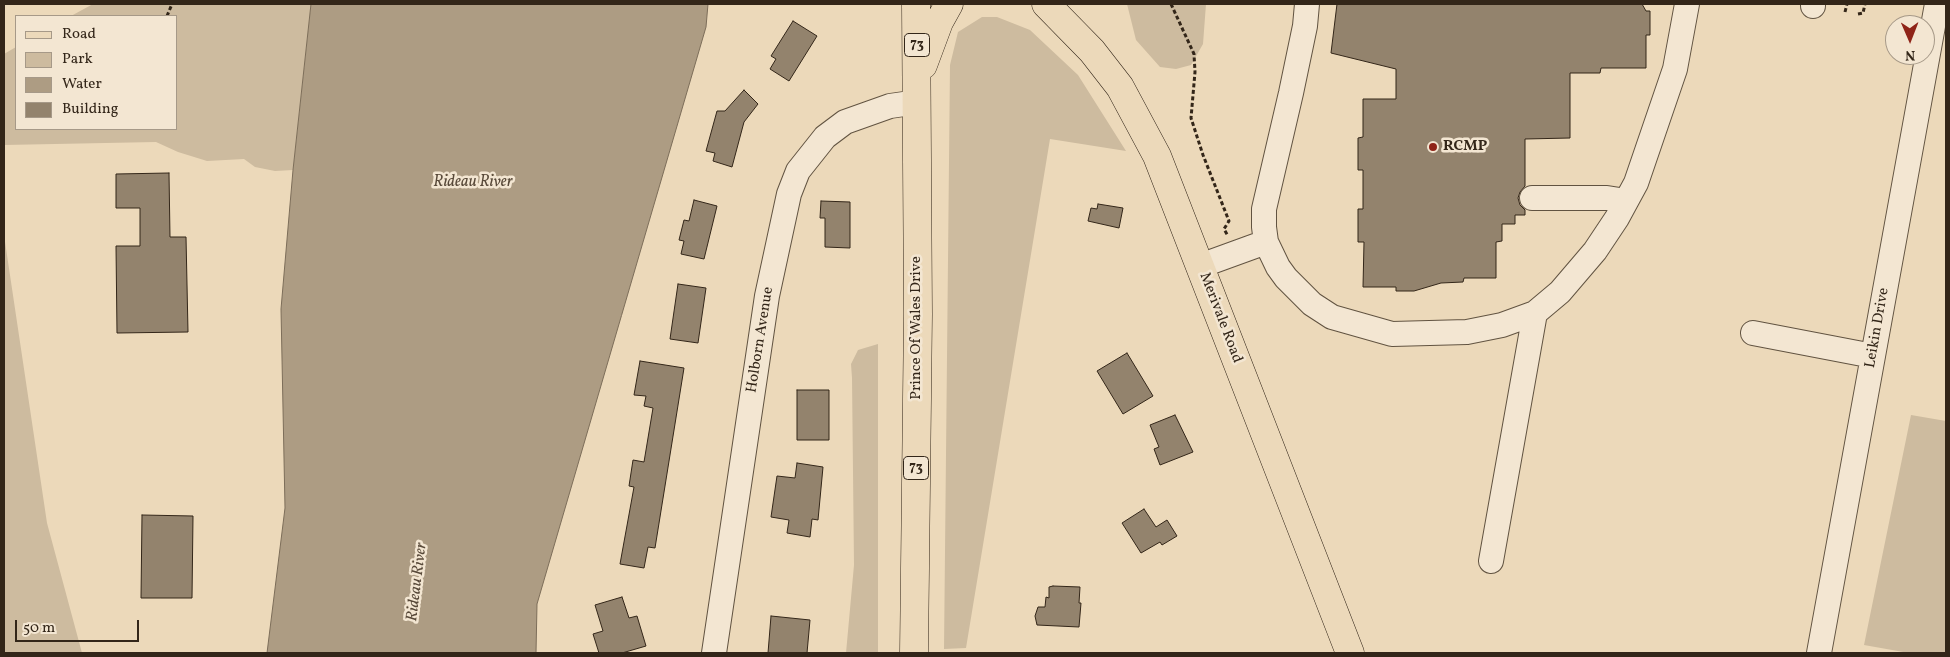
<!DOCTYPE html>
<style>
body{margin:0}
#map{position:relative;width:1950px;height:657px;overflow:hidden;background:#ecd9ba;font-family:Vollkorn,serif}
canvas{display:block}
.frame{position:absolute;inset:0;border:5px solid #332619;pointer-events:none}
.legend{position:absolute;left:15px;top:15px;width:162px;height:115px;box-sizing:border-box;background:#f3e6d2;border:1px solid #a69988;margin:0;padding:6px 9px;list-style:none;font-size:15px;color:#332619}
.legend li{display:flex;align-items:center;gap:10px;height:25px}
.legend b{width:25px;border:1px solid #a69988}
.north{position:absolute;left:1885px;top:15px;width:50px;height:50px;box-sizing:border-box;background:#f3e6d2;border:1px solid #a69988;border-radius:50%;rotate:179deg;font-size:14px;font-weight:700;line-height:20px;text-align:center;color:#332619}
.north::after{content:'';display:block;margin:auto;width:18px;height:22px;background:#8f2418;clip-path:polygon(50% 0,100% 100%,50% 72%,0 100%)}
.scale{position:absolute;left:15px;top:620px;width:124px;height:22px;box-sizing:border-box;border:2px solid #332619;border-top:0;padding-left:6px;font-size:15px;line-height:18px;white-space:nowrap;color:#332619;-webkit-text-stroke:4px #f3e6d2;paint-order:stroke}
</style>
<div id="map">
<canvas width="1950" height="657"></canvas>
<div class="frame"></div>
<ul class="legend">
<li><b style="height:6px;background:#ecd9ba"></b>Road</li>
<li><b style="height:14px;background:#cdbb9f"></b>Park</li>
<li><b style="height:14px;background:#ad9c83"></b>Water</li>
<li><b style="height:14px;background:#93836d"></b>Building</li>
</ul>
<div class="north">N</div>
<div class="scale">50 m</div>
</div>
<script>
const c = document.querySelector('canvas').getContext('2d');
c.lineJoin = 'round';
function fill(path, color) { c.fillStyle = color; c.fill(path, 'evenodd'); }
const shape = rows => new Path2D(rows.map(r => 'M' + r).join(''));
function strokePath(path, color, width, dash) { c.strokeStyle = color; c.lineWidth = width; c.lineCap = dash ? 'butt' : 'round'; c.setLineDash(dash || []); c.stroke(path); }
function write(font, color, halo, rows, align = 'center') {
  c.font = font + ' Vollkorn,serif'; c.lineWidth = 5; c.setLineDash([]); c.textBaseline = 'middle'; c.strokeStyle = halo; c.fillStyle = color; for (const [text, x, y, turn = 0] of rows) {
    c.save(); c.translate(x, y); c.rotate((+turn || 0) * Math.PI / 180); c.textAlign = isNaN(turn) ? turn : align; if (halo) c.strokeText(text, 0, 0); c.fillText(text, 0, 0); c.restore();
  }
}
const green = shape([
 [93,4,311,4,293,170,275,171,255,167,244,159,207,161,178,152,156,142,4,145,4,54,16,47,16,129,176,129,176,16,71,16],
 [1127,4,1206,4,1203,44,1191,65,1176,69,1160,67,1136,40],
 [982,17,997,17,1030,30,1078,75,1126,151,1050,139,966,648,944,649,950,65,958,32],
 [4,235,47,523,82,653,4,653],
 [878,344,878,653,846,653,854,565,852,378,851,364,858,350],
 [1911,415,1946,421,1946,653,1909,653,1864,645]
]);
const water = shape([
 [311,4,708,4,706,27,537,604,536,653,267,653,285,508,281,309,293,170,311,4]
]);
const building = shape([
 [1337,4,1642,4,1646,11,1650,11,1650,35,1646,35,1646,68,1601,68,1600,73,1570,73,1570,138,1525,139,1525,186,1520,192,1518,198,1520,205,1525,210,1525,215,1515,215,1515,224,1502,224,1502,241,1496,242,1496,278,1464,278,1463,282,1441,283,1414,291,1396,291,1396,287,1363,287,1364,242,1358,242,1358,209,1363,209,1363,170,1358,170,1358,138,1363,137,1363,99,1396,99,1396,69,1331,53,1337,4],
 [793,21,817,36,789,81,770,69,776,59,771,56,793,21],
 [744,90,758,104,744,122,732,167,713,161,715,153,706,151,717,111,725,111,744,90],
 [169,173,170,237,186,237,188,332,117,333,116,246,140,246,140,208,116,208,116,174,169,173],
 [694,200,717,206,704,259,681,254,684,241,679,240,684,220,689,221,694,200],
 [821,201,850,202,850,248,825,247,825,218,820,218,821,201],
 [1098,204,1123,208,1119,228,1088,221,1091,208,1097,209,1098,204],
 [678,284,706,288,698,343,670,339,678,284],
 [1127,353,1153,396,1123,414,1097,371,1127,353],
 [640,361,684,368,655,548,648,547,644,568,620,564,634,487,629,486,633,460,644,462,653,408,644,406,646,396,634,395,640,361],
 [797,390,829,390,829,440,797,440,797,390],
 [1175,415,1193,452,1160,465,1154,449,1159,447,1150,425,1175,415],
 [797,463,823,467,818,520,812,519,810,537,787,533,789,520,771,517,777,476,795,478,797,463],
 [1144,509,1156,527,1167,520,1177,536,1162,545,1160,542,1141,553,1122,523,1144,509],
 [142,515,193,516,192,598,141,598,142,515],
 [1053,586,1080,587,1079,603,1081,603,1079,627,1037,625,1035,616,1038,607,1045,607,1046,597,1049,598,1049,587,1053,586],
 [622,597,629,618,637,616,646,646,622,653,599,653,593,634,603,631,595,605,622,597],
 [771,616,810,620,807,653,768,653,771,616]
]);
const path = shape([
 [1171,4,1194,54,1195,72,1191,118,1203,155,1229,221,1224,229,1228,236],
 [1845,12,1847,4],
 [1858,14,1863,13,1865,4],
 [167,16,172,4]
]);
const minor = shape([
 [1813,6,1813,4],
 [1532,198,1607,198,1626,201],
 [1266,242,1264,227,1264,209,1291,93,1305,26,1307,4],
 [1200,266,1266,242,1278,267,1286,278,1312,304,1332,317,1392,334,1467,332,1502,325,1535,313,1560,292,1595,251,1617,218,1636,183,1675,69,1687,4],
 [1753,333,1873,356],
 [1491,561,1535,313],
 [714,653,767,296,789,194,798,171,825,137,845,122,890,106,918,102],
 [1819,653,1937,4]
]);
const major = shape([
 [1046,4,1092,51,1120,87,1157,156,1350,653],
 [923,65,939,22,949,4],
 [914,653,918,314,916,4]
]);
const markers = [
 [1433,147,5,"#8f2418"]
];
const shields = [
 [917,45,25],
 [916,468,25]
];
const shieldNames = [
 ["73",917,45],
 ["73",916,468]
];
const poiNames = [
 ["RCMP",1443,147]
];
const streetNames = [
 ["Merivale Road",1220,318,69],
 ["Prince Of Wales Drive",917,328,-90],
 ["Leikin Drive",1878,328,-80],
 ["Holborn Avenue",761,340,-81]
];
const waterNames = [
 ["Rideau River",473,183],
 ["Rideau River",418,582,-83]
];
fill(green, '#cdbb9f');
fill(water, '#ad9c83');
strokePath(water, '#7c6d59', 1);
fill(building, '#93836d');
strokePath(building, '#332619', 1);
strokePath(minor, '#615341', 26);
strokePath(major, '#332619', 29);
strokePath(path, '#332619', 3, [4, 2.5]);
strokePath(minor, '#f3e6d2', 24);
strokePath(major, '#ecd9ba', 28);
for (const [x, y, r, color] of markers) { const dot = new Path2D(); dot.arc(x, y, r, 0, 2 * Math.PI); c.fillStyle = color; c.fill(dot); strokePath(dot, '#f3e6d2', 2); }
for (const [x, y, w] of shields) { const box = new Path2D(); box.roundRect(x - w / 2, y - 11.5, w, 23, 4); c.fillStyle = '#f3e6d2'; c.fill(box); strokePath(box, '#332619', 1); }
write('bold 14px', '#332619', null, shieldNames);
write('bold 15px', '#332619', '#f3e6d2', poiNames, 'left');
write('15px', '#332619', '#f3e6d2', streetNames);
write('italic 16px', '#584939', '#f3e6d2', waterNames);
</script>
